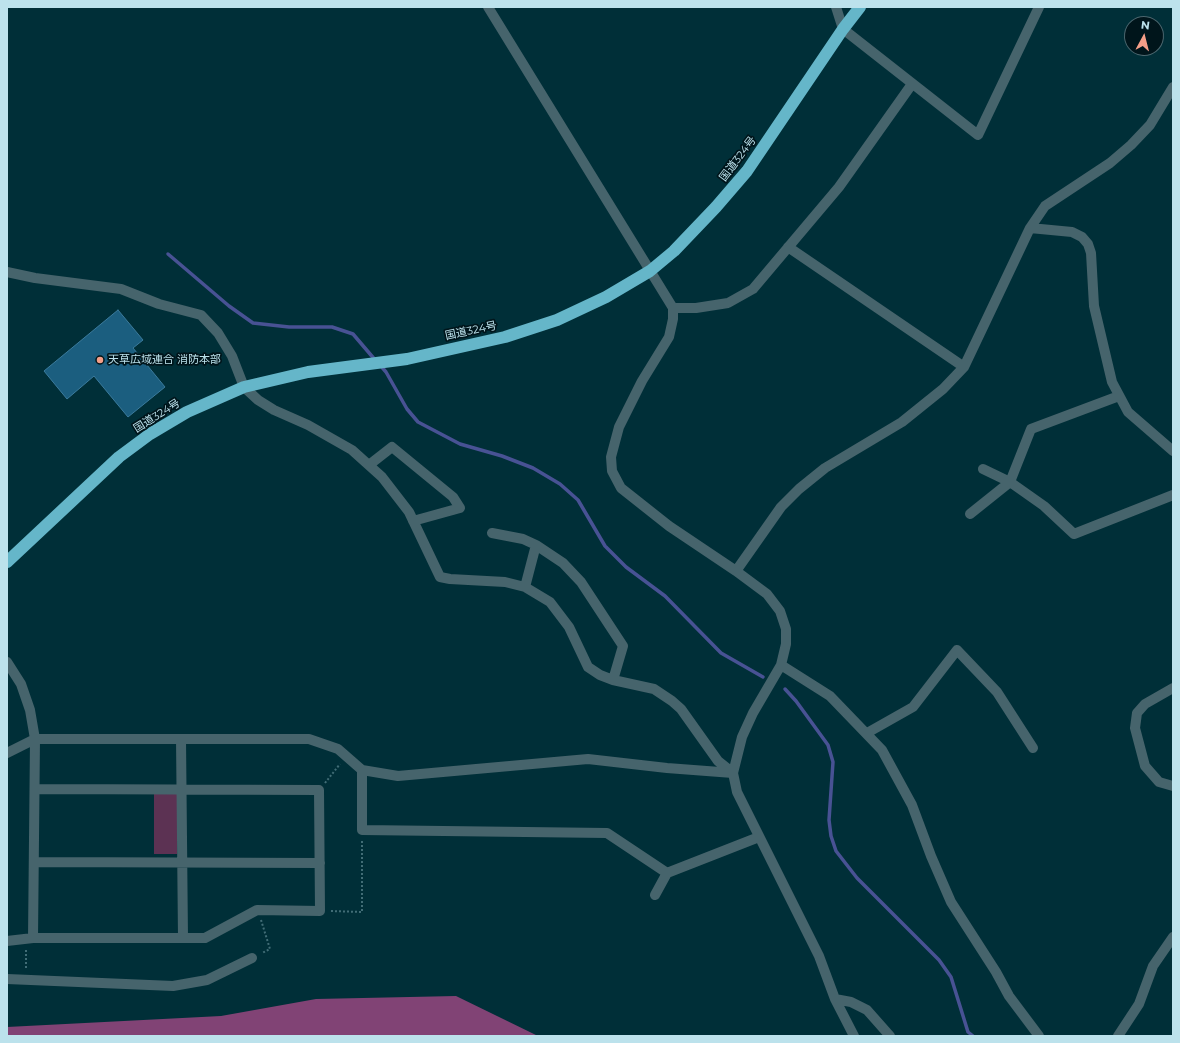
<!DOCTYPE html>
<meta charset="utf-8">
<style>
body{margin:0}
#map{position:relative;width:1180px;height:1043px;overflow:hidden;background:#002f38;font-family:Montserrat,sans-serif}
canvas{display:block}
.frame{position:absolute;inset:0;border:8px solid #bce2ec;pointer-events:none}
.north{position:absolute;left:1124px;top:16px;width:40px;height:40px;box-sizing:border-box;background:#00151b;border:1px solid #4b676f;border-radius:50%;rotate:7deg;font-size:11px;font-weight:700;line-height:16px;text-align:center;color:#bce2ec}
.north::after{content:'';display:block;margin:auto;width:14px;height:18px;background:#f49e88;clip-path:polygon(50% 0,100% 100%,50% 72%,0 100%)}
</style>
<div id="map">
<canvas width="1180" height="1043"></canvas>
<div class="frame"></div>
<div class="north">N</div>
</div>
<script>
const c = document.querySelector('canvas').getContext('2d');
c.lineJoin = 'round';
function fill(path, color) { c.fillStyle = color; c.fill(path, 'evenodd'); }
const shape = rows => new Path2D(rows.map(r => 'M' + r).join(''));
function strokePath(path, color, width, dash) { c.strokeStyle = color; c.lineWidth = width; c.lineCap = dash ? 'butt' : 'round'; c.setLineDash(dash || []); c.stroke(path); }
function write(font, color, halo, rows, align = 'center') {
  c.font = font + ' Montserrat,"Noto Sans JP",sans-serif'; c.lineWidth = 3.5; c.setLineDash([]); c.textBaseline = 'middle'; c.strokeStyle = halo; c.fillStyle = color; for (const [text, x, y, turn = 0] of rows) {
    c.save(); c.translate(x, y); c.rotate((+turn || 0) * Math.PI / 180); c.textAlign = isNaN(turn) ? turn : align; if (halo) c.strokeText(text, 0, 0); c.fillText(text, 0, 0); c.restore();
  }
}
const green = shape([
 [154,794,177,794,177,854,154,854]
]);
const forest = shape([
 [456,996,538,1036,7,1036,7,1027,221,1016,316,999]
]);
const stream = shape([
 [168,254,229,306,253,323,289,327,332,327,353,334,376,361],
 [380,365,386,372,407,409,418,422,460,444,502,456,533,468,560,484,578,500,605,546,626,567,665,596,721,653,763,677],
 [785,689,796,701,828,745,833,762,829,820,831,836,836,851,857,878,939,960,951,977,968,1032,973,1036]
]);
const building = shape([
 [118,310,143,340,133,348,165,387,128,417,94,376,67,399,44,371,118,310]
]);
const path = shape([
 [325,783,340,764],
 [331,911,362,912,362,841],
 [261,920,270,949,262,953],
 [26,950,26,970]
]);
const minor = shape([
 [488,7,673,308,673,319,669,337,642,381,619,427,611,457,612,471,621,488,669,526,736,571,767,594,780,611,786,629,786,644,781,665,753,713,742,737,733,773,737,792,819,956,835,999,854,1036],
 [836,7,843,29,978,135,1039,7],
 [1030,228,1072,232,1082,237,1088,244,1091,253,1094,306,1112,382,1128,412,1173,451],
 [788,247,964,367],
 [7,272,35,278,121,289,159,304,201,315,218,333,232,356,244,387,258,400,274,410,308,425,352,450,382,477,409,512,440,577,450,579,505,582,525,587,550,602,569,627,588,667,600,675,613,680,654,689,672,701,681,709,718,761,733,773],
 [673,308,696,308,728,303,753,289,839,187,912,84],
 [369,465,392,447,453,497,460,508,413,521],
 [983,469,1010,482,1044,506,1074,534,1173,495],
 [970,514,1010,482,1031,429,1119,396],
 [492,533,523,539,536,545,563,563,581,582,623,646,613,680],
 [736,571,781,507,799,489,825,468,902,422,943,389,964,367,1030,228,1045,206,1110,163,1131,145,1150,125,1173,87],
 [525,587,536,545],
 [7,662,21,684,30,710,35,739,33,938],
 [781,665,830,696,882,750,912,805,931,856,951,902,996,972,1009,996,1039,1036],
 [1173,688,1145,704,1137,713,1135,728,1145,766,1159,782,1173,786],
 [867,733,913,707,957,650,997,692,1033,748],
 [181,739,183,938],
 [7,753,35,739,309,739,338,749,362,770,398,776,588,759,667,768,733,773],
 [362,770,362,830,607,833,667,873],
 [34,862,320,863],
 [655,895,667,873,759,837],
 [7,941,33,938,205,938,257,910,320,911,319,790,35,789],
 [7,979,173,986,207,980,252,958],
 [835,999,851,1002,867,1010,890,1036],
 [1118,1036,1139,1004,1153,966,1173,937]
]);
const highway = shape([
 [7,562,119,457,150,434,187,412,244,387,308,372,407,359,505,337,557,320,606,297,650,271,674,251,716,207,747,171,843,29,860,7]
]);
const markers = [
 [100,360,4,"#f49e88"]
];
const streetNames = [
 ["国道324号",738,159,-53],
 ["国道324号",471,331,-12],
 ["国道324号",157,416,-32]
];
const poiNames = [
 ["天草広域連合 消防本部",108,360]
];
fill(green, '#5c3253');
fill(forest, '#814375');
strokePath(stream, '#485294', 3.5);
fill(building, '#1b5e7f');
strokePath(building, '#3b7b9d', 1);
strokePath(path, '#416d76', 2, [2, 2]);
strokePath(minor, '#46646c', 10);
strokePath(highway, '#65b6c9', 12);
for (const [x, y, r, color] of markers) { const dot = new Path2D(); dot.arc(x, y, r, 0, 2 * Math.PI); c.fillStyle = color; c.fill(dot); strokePath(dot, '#00151b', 1.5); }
write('11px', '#bce2ec', '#00151b', streetNames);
write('11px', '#bce2ec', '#00151b', poiNames, 'left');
</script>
